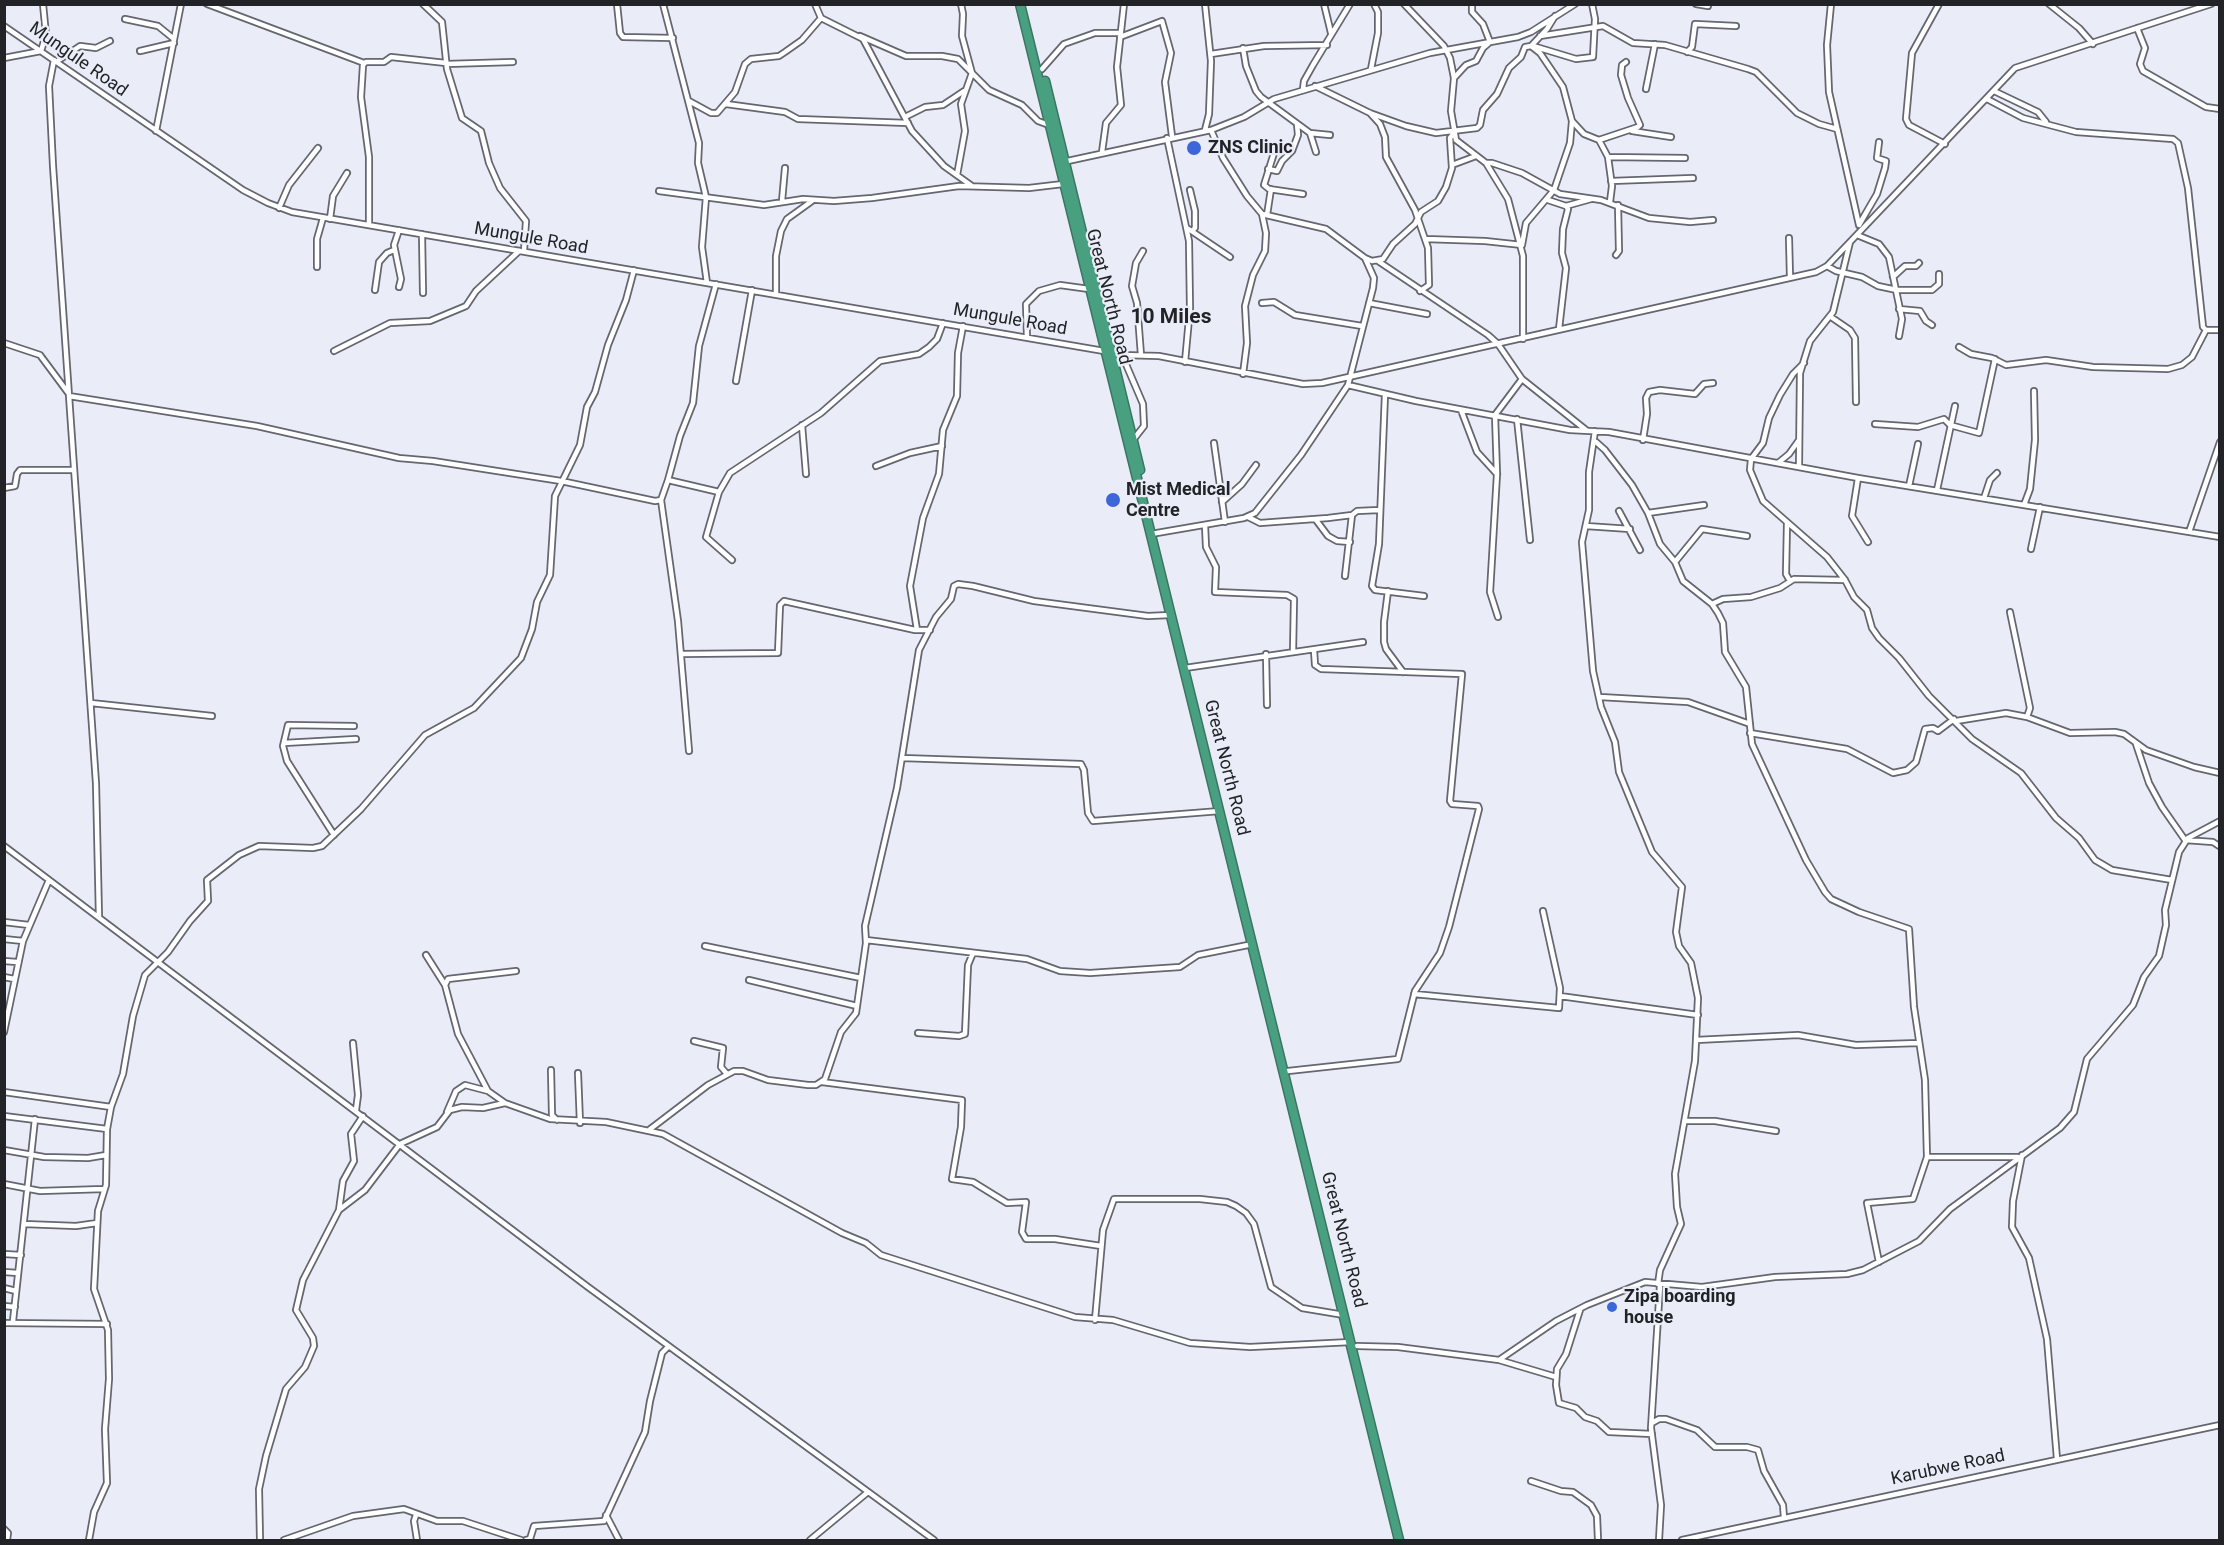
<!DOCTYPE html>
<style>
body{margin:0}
#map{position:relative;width:2224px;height:1545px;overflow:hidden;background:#eaedf8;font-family:Roboto,sans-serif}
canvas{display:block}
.frame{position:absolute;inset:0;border:6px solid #212326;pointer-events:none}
</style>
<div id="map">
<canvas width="2224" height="1545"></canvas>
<div class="frame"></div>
</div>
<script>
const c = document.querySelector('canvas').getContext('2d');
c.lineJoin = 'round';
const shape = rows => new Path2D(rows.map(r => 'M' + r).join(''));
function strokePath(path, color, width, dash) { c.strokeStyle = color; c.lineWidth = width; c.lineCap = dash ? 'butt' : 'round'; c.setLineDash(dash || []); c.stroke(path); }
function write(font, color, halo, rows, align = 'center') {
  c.font = font + ' Roboto,sans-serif'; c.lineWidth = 4.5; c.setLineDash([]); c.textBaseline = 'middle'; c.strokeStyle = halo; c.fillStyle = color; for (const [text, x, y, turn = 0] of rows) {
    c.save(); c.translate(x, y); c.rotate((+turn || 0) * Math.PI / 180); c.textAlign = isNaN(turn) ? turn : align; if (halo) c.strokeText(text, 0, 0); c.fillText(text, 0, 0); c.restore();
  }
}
const minor = shape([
 [207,4,364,63],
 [423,4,442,22,447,69,462,118,481,131,489,163,500,188,526,221,524,251],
 [617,4,620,33,623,37,673,38],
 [663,4,699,143,698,163,706,197,702,247,707,283],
 [815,4,821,18,863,39,912,131,944,166,972,186],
 [1205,4,1211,61,1209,114,1205,130],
 [1324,4,1331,33],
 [1404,4,1444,46,1450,58,1454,78,1451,111,1456,140,1486,163,1508,199,1523,256,1523,339],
 [1696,4,1708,6],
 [1831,4,1827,45,1829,92,1859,225,1877,194,1885,168,1886,161,1877,158,1879,142],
 [1939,4,1912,53,1906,119,1909,125,1945,144],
 [2049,4,2079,28,2093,44],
 [125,19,158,26,174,39],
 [4,26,243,190,268,203,292,212,1104,351],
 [2137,28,2145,48,2140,64,2143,71,2206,107,2220,109],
 [860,36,906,56,942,56,958,59,989,90,1022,105,1038,121,1049,125],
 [1540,36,1603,26,1633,43,1665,45,1748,69,1756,72,1797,113,1819,124,1837,129],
 [1120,37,1162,21,1171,53,1165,82,1172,136],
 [1533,46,1576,59,1593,57,1595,19,1592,4],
 [1243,48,1246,66,1256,91,1261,97,1310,133,1330,135],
 [140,51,174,43],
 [1687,52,1692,47,1695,24,1736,26],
 [1211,54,1264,46,1327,45],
 [4,58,41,51,46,35,43,4],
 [54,60,49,86,53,166,96,783,99,917],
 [56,62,80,46,96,48,110,41],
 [446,64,513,62],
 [1042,69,1064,44,1095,33,1120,33],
 [1371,69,1378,33,1378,12,1374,4],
 [1454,78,1466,65,1476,61,1483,48,1490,42,1483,24,1472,12,1472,4],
 [1315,86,1370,113,1406,126,1436,133,1477,128,1480,125,1483,110,1497,94,1509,68,1521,57,1525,47,1531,46,1547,29,1555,16],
 [1303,89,1304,81,1313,65,1350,4],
 [1646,89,1655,44],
 [1994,91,2038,112,2046,122],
 [1987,99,2023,118,2076,132,2173,139,2178,143,2188,188,2203,327,2206,330,2220,330],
 [689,101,711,113,717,113,735,92,745,64,751,59,779,56,785,52,802,40,821,18],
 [726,104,785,112,798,119,908,123],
 [1370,113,1380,124,1385,137,1386,157,1415,210,1428,248,1429,285,1420,291],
 [905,117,925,107,943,105,964,91],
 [1572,121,1584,134,1599,140,1638,127,1640,125,1628,98,1621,75,1622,65,1626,62],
 [1211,130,1223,158,1247,196,1262,214,1266,233,1265,251,1253,275,1245,306,1247,343,1243,374],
 [156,131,181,4],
 [1632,131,1671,137],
 [1310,133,1316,152],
 [1167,138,1189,241,1190,308,1185,362],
 [1599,140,1608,157,1612,186,1610,202],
 [1102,152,1106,123,1121,105,1117,67,1124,4],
 [1274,153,1264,185,1269,189,1303,194],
 [1608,157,1685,158],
 [1063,162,1211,130,1244,117,1274,99,1430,53,1518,37,1531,32,1575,4],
 [1486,163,1492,163,1522,173,1560,194,1601,200,1649,218,1690,222,1713,220],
 [1452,165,1476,156],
 [1268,169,1277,171,1282,161,1292,151,1298,135,1297,124],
 [957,175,965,131,961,104,972,73,962,36,963,14,961,4],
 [1611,181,1693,178],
 [1190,190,1195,211,1195,228,1192,231],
 [659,191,764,205,803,199,834,201,872,198,959,186,1029,188,1063,184],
 [1548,200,1566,206,1591,199],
 [782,201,785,168],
 [279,208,289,185,318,148],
 [1267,215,1271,189],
 [330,219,333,196,347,173],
 [369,225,369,157,361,97,363,65,366,62,384,62,391,57,446,63],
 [1187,228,1230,257],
 [422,234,423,293],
 [1857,235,1879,244,1889,257,1902,319,1899,336],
 [1789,238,1790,277],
 [1425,239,1485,241,1522,245,1526,223,1554,190,1570,143,1572,121,1563,87,1540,53,1531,46],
 [1616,255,1619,251,1618,205],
 [1365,258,1372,261,1383,259,1393,244,1415,224,1421,212,1438,201,1446,187,1452,168,1450,138,1454,133],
 [1378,261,1488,335,1498,344,1522,379,1586,430],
 [1827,266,1836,271,1862,277,1878,286,1897,290,1932,290,1939,284,1939,274],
 [317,267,317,239,323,218],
 [1893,277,1905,266,1916,266,1919,263],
 [399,287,401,279,394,245,399,230],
 [375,290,379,262,387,253,394,250],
 [776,294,776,256,781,231,787,219,812,201],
 [1262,303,1274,302,1295,315,1362,326],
 [1369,303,1427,314],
 [1899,309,1920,311,1926,321,1932,325],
 [1831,317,1850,330,1855,338,1856,402],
 [1559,329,1566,268,1562,253,1563,229,1568,209,1566,206],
 [1027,337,1026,304,1039,291,1060,285,1089,289],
 [4,343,40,355,69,394],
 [1959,347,1971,354,1992,358,2006,365,2046,360,2093,367,2168,369,2182,365,2192,357,2206,330],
 [334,351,390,323,430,321,466,306,476,291,519,251],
 [1141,355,1137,303,1132,286,1136,263,1143,251],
 [1804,363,1793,374,1780,395,1769,418,1763,443,1751,459,1750,470,1763,501,1827,557,1845,580,1854,597,1867,610,1872,628,1879,638,1899,658,1929,696,1972,739,2021,773,2056,818,2079,838,2095,860,2112,870,2172,880],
 [736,381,752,290],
 [1348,385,1416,401,1570,430,1609,432,1858,478,2220,537],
 [1385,394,1379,544,1372,586,1375,590,1424,596],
 [69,396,257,426,399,458,433,461,561,481,655,501,661,500,668,480,719,492],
 [1461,410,1477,452,1497,474],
 [1517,419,1530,540],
 [1875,424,1918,427,1944,419,1950,425,1979,433,1995,359],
 [802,425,806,474],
 [1595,431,1589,472,1589,510,1582,542,1593,671,1601,707,1615,742,1619,772,1652,852,1682,887,1676,932,1679,946,1691,963,1698,998,1695,1061,1675,1174,1677,1207,1681,1224,1660,1270,1658,1284],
 [1133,440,1144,426,1143,404,1122,355,1159,356,1303,384,1322,383,1816,272,1827,266,1850,242,2015,68,2211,4],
 [1643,440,1647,414,1646,398,1649,392,1660,390,1695,394,1704,384,1713,383],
 [1596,442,1605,450,1632,485,1648,513,1660,544,1675,562,1683,581,1712,604,1718,613,1723,623,1725,652,1746,687,1752,744,1806,860,1825,892,1831,899,1859,912,1909,929,1914,1007,1925,1080,1927,1157,1913,1199,1867,1203,1879,1262],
 [1214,443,1225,522],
 [1778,463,1789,454,1799,440],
 [876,466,910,453,942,446],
 [1799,467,1800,373,1810,341,1833,312,1850,242],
 [1858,478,1852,516,1868,542],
 [668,480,680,436,693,403,699,346,716,284],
 [1909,486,1918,444],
 [4,488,15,486,17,474,20,470,73,470],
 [1937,490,1955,406],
 [1984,498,1990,480,1997,473],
 [661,500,678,621,689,751],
 [1222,502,1242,484,1256,465],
 [2024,505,2030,489,2035,440,2034,391],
 [1619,511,1640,550],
 [1648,513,1704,505],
 [1248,517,1260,523,1328,518,1352,515,1357,511,1379,510],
 [1316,520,1328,536,1337,541,1350,542],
 [1787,523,1786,574,1790,581],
 [1205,525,1206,547,1216,567,1215,592,1287,595,1294,599,1293,652],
 [1586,526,1630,529],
 [2189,532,2220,442],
 [1151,534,1244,518,1255,513,1301,455,1348,385,1373,288,1374,278,1365,258,1326,229,1262,214],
 [2031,549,2040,507],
 [732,560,706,537,719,492,730,473,821,413,880,361,919,354,929,347,937,339,943,323],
 [1675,562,1702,529,1747,536],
 [1345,576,1352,515],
 [1388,591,1384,622,1384,642,1386,649,1403,672],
 [1712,604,1723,599,1751,597,1780,588,1794,579,1845,580],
 [2010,612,2030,708,2027,717],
 [1498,617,1490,592,1497,474,1495,415,1522,379],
 [917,630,910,586,923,518,939,474,943,430,957,396,958,353,963,326],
 [681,654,778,653,780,605,784,601,915,630,930,630],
 [1266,654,1267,705],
 [1185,668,1363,642],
 [1600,697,1688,702,1750,724],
 [91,703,212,716],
 [1956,721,2006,713,2027,717,2070,733,2115,732,2124,734,2146,750,2194,767,2220,773],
 [1750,733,1847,749,1893,773,1907,770,1916,762,1925,729,1933,728,1938,731,1954,719],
 [284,743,356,739],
 [2136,744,2149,783,2162,807,2185,840,2213,842,2219,846],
 [902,758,1081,764,1084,770,1088,813,1093,821,1220,811],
 [334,835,287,761,283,746,288,725,354,726],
 [4,846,588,1287,934,1540],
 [4,922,29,925],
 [4,939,23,941],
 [866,940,1027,959,1060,971,1090,973,1180,967,1198,955,1253,944],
 [705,946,861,978],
 [426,955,445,985,458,1034,488,1091],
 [4,961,17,962],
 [4,977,14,979],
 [749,980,857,1006],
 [445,985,448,979,516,971],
 [1414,994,1559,1008,1560,988,1543,911],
 [1560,996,1698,1015],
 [4,1032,23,941,49,880],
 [918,1033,959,1036,965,1034,968,965,973,953],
 [1696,1040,1798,1035,1856,1045,1919,1043],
 [694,1041,723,1048,721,1067,727,1074],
 [353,1043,358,1095,356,1110],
 [551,1070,552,1115,557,1120],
 [1288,1071,1398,1059,1415,991,1440,953,1449,927,1479,809,1478,806,1452,804,1450,801,1462,674,1321,669,1315,665,1314,650],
 [578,1073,580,1123],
 [822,1082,962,1100,961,1127,952,1179,973,1182,1007,1203,1026,1202,1022,1232,1026,1239,1055,1239,1101,1246],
 [4,1092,111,1107],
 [447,1112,456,1091,465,1085,488,1091,505,1103],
 [4,1116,107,1129],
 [1685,1121,1715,1121,1776,1131],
 [649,1130,708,1085,734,1071,743,1071,768,1080,808,1085,816,1085,825,1079,841,1032,856,1013,866,943,865,926,897,788,919,650,936,617,951,599,954,586,958,584,973,586,1034,601,1148,616,1170,615],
 [4,1150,44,1157,88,1158,106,1155],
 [2022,1155,2013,1201,2012,1227,2029,1258,2047,1339,2057,1459],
 [1927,1157,2018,1157],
 [4,1184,40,1191,104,1189],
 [339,1210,343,1181,354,1161,351,1134,363,1116],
 [24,1224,76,1226,97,1223],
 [4,1254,21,1255],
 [4,1272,18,1273],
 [4,1288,16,1291],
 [4,1306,15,1307],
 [1580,1310,1566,1354,1557,1369,1556,1385,1559,1403,1576,1408,1585,1417,1597,1421,1609,1432,1652,1434],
 [1095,1320,1103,1230,1114,1199,1200,1199,1227,1202,1236,1206,1246,1213,1254,1224,1271,1287,1302,1308,1344,1315],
 [13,1321,35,1119],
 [4,1323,107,1324],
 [1357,1346,1398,1347,1499,1360,1556,1321,1587,1305,1645,1282,1702,1287,1775,1277,1847,1274,1863,1270,1919,1241,1950,1209,2060,1128,2074,1112,2087,1059,2133,1005,2144,977,2159,956,2166,925,2165,910,2179,852,2188,838,2220,821],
 [1499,1360,1556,1377],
 [1652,1423,1659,1419,1666,1419,1697,1430,1715,1447,1747,1447,1758,1450,1764,1471,1783,1505,1784,1518],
 [1531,1481,1561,1491,1573,1492,1591,1505,1597,1516,1598,1540],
 [416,1515,414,1521,417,1540],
 [606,1515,619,1540],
 [4,1529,8,1533,7,1540],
 [89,1540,94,1512,107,1483,105,1429,109,1379,108,1330,94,1289,98,1211,106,1185,107,1129,111,1107,123,1074,133,1016,145,975,168,952,190,921,208,901,207,880,239,855,259,846,313,848,322,846,361,809,425,735,474,708,521,658,532,629,537,602,550,575,555,496,580,445,587,407,595,392,608,345,626,300,634,270],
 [260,1540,259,1489,266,1456,286,1389,305,1367,314,1346,313,1338,296,1310,303,1280,339,1210,365,1190,400,1144,437,1127,450,1110,462,1107,483,1108,505,1103,550,1119,606,1122,663,1134,842,1233,866,1243,881,1255,1075,1317,1113,1320,1190,1343,1250,1347,1351,1342],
 [284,1540,353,1516,404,1509,437,1521,463,1521,521,1540],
 [526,1540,530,1539,534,1526,604,1521,645,1432,650,1401,662,1353,668,1347],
 [810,1540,868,1492],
 [1659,1540,1661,1505,1651,1428,1660,1285],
 [1682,1540,2220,1425]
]);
const highway = shape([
 [1020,4,1399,1540],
 [1045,81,1140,470]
]);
const markers = [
 [1194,148,8,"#3d66d8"],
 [1113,500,8,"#3d66d8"],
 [1612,1307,6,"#3d66d8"]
];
const streetNames = [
 ["Mungule Road",78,60,35],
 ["Mungule Road",531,239,10],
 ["Great North Road",1108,297,76],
 ["Mungule Road",1010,320,10],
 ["Great North Road",1226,768,76],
 ["Great North Road",1343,1240,76],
 ["Karubwe Road",1948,1468,-12]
];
const poiNames = [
 ["ZNS Clinic",1208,148],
 ["Mist Medical",1126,490],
 ["Centre",1126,511],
 ["Zipa boarding",1624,1297],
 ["house",1624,1318]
];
const quarterNames = [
 ["10 Miles",1171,318]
];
strokePath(minor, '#646770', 8);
strokePath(highway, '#3b7461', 11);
strokePath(minor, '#fff', 4.5);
strokePath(highway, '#49a081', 8);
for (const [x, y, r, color] of markers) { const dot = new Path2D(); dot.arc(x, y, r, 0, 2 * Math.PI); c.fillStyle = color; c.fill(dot); strokePath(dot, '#eaedf8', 2); }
write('18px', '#212326', '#eaedf8', streetNames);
write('bold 18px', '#212326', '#eaedf8', poiNames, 'left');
write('bold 21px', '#212326', '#eaedf8', quarterNames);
</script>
